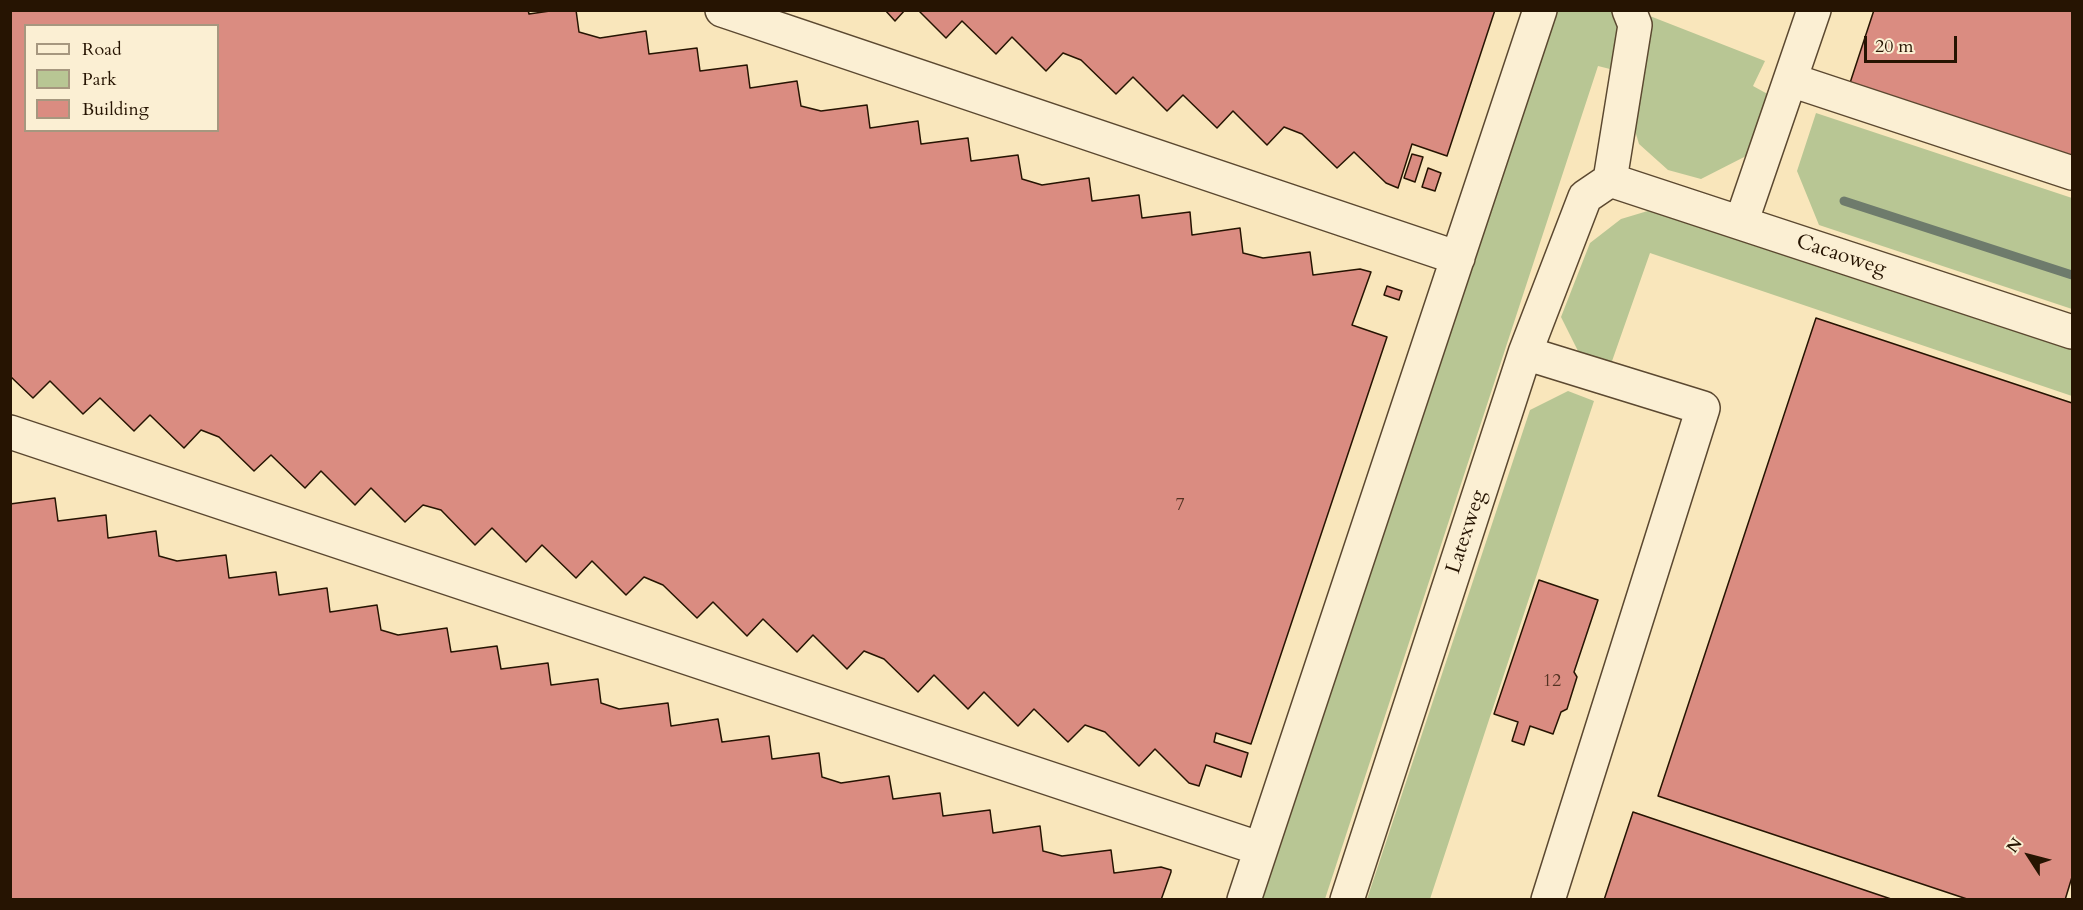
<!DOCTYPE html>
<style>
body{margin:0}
#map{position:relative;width:2083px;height:910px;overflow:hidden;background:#f9e6bb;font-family:Cardo,serif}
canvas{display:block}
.frame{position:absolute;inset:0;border:12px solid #261402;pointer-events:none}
.legend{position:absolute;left:24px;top:24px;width:195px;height:108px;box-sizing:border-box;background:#fbefd3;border:2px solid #a6977f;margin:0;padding:8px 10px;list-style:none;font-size:18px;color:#261402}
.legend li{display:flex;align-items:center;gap:12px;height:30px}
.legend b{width:30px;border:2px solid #a6977f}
.north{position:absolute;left:1999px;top:826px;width:60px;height:60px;-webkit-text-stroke:4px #fbefd3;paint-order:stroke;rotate:306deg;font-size:16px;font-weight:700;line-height:24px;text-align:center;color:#261402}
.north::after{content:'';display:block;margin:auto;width:21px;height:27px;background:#261402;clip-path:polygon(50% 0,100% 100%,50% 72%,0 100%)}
.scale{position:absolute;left:1864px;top:36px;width:93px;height:27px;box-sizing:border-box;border:3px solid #261402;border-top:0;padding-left:8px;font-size:18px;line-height:21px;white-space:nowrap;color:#261402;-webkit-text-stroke:4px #fbefd3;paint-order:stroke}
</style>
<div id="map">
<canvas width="2083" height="910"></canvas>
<div class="frame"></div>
<ul class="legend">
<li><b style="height:8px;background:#fbefd3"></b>Road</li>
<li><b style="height:16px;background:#b8c694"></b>Park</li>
<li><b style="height:16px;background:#da8c81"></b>Building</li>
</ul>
<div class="north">N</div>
<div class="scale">20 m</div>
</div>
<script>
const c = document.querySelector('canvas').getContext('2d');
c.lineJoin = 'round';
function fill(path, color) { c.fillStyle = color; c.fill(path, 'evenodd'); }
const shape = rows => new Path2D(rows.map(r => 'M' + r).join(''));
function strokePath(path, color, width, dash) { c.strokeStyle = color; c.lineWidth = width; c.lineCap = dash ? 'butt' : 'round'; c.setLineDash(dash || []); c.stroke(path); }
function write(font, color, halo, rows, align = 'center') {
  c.font = font + ' Cardo,serif'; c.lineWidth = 4.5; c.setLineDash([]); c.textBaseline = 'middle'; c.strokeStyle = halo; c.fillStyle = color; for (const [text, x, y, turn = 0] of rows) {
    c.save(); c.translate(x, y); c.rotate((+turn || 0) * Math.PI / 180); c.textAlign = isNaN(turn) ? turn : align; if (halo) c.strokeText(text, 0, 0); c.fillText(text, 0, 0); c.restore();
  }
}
const green = shape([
 [1554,11,1637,11,1765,61,1753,86,1773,97,1752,153,1701,179,1668,170,1639,144,1631,117,1638,76,1598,66,1325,899,1257,900],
 [1816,113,2072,198,2072,309,1819,225,1797,171],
 [1651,210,2072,349,2072,396,1650,253,1611,364,1579,353,1561,317,1590,243,1621,219],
 [1568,391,1594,401,1430,899,1367,899,1530,410]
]);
const stream = shape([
 [1844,201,2072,275]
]);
const building = shape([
 [10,10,528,10,529,14,557,10,576,10,579,32,600,38,646,31,649,54,697,48,700,71,747,65,750,88,797,81,801,106,821,111,867,105,870,128,918,121,921,144,968,138,971,161,1018,155,1022,179,1042,185,1089,178,1092,201,1139,195,1142,218,1190,212,1192,235,1240,228,1243,253,1263,258,1310,252,1313,275,1360,269,1371,272,1352,325,1387,337,1251,744,1216,733,1214,742,1248,753,1241,777,1206,765,1199,786,1189,783,1155,749,1139,766,1105,732,1085,725,1068,742,1034,709,1018,726,984,692,968,709,934,675,918,692,884,659,864,651,847,669,813,635,797,652,763,619,747,636,713,602,697,618,663,585,644,577,626,595,592,561,576,578,542,545,526,562,492,528,475,545,441,510,423,505,405,522,371,488,355,505,321,471,305,488,271,455,254,471,219,437,201,430,184,448,150,415,134,431,100,398,83,414,50,381,33,398,10,376,10,10],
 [26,26,218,26,218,130,26,130,26,26],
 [885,10,905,10,895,21,885,10],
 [918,10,1495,10,1447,156,1412,144,1398,188,1386,183,1354,152,1337,168,1302,134,1284,127,1267,145,1233,111,1217,128,1183,95,1167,111,1133,77,1116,94,1081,60,1063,53,1046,71,1012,37,996,54,962,21,946,38,918,10],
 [1874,10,2072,10,2072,161,1849,86,1874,10],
 [1412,154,1423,157,1415,182,1404,178,1412,154],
 [1428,168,1441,173,1435,191,1422,187,1428,168],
 [1387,286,1402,291,1399,300,1384,295,1387,286],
 [1816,318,2072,403,2072,877,2065,900,1970,900,1658,796,1816,318],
 [55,498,58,521,106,515,108,538,156,531,159,556,177,561,226,555,229,578,276,572,279,595,327,588,330,612,377,605,381,630,398,635,447,628,451,652,497,646,501,669,548,663,551,685,598,679,601,703,619,709,668,703,671,726,718,719,722,742,769,736,772,759,819,753,822,777,841,783,889,776,893,799,940,793,943,816,990,810,993,833,1040,826,1043,851,1062,856,1111,850,1114,873,1161,867,1171,870,1171,872,1161,900,10,900,10,504,55,498],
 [1539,580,1598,600,1574,672,1577,677,1567,709,1561,712,1553,734,1530,726,1524,745,1512,741,1518,722,1494,714,1539,580],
 [1633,812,1894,900,1604,900,1633,812]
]);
const minor = shape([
 [722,10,1458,258],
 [1791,80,2072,173],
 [1610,180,2072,332],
 [1610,180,1635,25,1629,10],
 [1741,223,1814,10],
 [1525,353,1703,408,1548,900],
 [10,432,1261,849],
 [1244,900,1540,10],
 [1347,900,1525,353,1585,197,1610,180]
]);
const numberNames = [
 ["7",1180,506],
 ["12",1552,682]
];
const streetNames = [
 ["Cacaoweg",1841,256,18],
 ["Latexweg",1467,532,-72]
];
fill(green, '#b8c694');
strokePath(stream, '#6e7b6c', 9);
fill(building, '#da8c81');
strokePath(building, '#261402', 1.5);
strokePath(minor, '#5b4830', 36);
strokePath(minor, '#fbefd3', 33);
write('18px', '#533222', null, numberNames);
write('21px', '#261402', '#fbefd3', streetNames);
</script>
